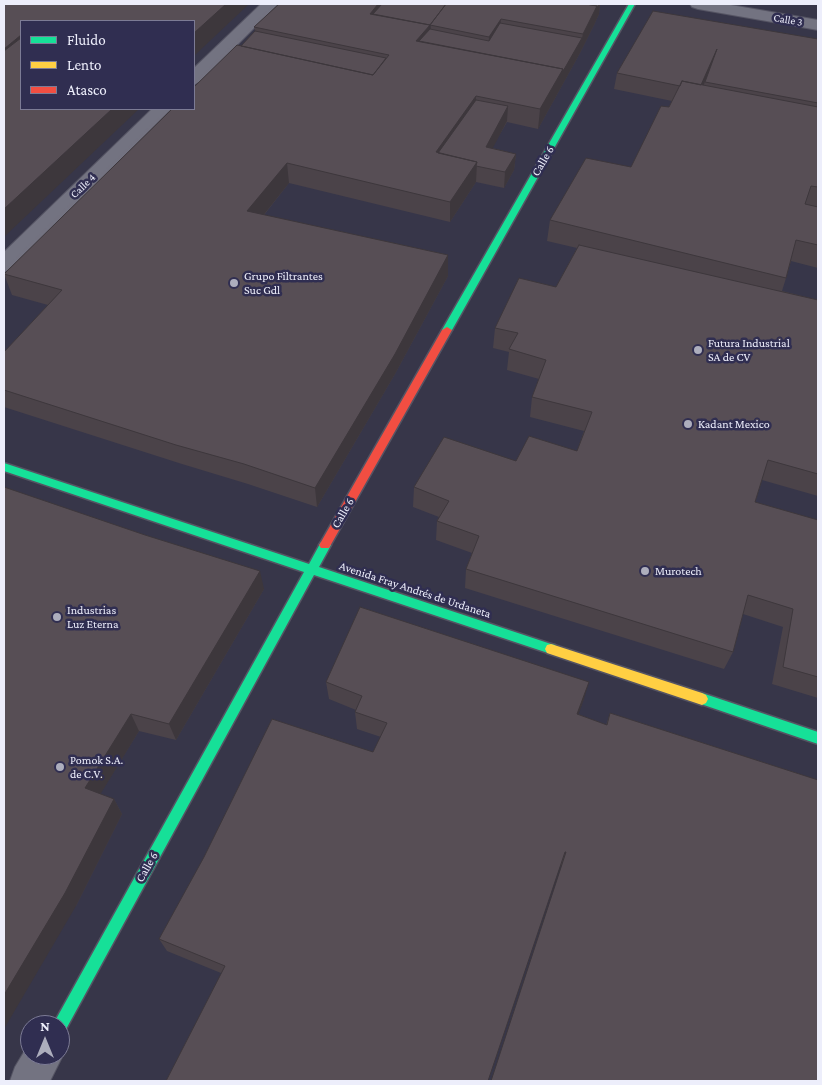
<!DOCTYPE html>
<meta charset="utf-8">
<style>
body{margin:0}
#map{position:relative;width:822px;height:1085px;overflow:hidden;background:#373649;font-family:"Crimson Pro",serif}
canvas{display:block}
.frame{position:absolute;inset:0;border:5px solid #edeefb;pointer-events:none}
.legend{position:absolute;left:20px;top:20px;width:175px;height:90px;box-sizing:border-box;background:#302e51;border:1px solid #7c7b95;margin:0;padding:6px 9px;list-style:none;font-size:15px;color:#edeefb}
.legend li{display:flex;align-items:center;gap:10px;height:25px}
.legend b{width:25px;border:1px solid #7c7b95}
.north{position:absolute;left:20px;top:1015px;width:50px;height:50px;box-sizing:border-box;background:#302e51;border:1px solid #7c7b95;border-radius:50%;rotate:0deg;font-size:14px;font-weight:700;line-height:20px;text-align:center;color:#edeefb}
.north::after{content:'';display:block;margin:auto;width:18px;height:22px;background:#adaebd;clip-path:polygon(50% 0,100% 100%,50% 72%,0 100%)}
</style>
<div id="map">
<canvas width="822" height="1085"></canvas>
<div class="frame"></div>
<ul class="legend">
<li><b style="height:6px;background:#16e098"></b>Fluido</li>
<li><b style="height:6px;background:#ffcf43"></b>Lento</li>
<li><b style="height:6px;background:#f24e42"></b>Atasco</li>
</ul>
<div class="north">N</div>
</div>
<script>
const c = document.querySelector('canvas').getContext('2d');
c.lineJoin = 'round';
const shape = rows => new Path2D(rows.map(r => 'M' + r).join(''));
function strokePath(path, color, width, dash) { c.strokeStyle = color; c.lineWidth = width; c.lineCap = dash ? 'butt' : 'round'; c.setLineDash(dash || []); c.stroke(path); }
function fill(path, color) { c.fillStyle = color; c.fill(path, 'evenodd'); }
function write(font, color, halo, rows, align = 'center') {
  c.font = font + ' "Crimson Pro",serif'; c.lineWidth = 5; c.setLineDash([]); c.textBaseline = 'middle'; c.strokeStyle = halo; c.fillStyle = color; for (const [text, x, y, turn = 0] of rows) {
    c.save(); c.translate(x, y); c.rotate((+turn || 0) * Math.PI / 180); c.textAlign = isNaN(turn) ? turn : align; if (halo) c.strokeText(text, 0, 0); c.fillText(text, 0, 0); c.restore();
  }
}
const street = shape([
 [261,4,278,4,200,82,194,83,194,68,261,4],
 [690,4,725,4,818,20,818,30,698,9,692,7,690,4],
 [152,109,171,109,12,269,4,271,4,252,152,109],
 [30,1042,30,1055,60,1055,60,1048,63,1055,50,1081,10,1081,15,1067,30,1042]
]);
const fast = shape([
 [629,4,635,4,452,330,447,333,444,332,442,330,629,4],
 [4,463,309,564,321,542,329,542,331,545,319,567,551,644,555,645,557,649,555,653,551,654,314,575,65,1031,60,1034,60,1025,53,1025,55,1021,304,572,4,471,4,463],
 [702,693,818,732,818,744,698,703,696,699,698,695,702,693]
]);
const slow = shape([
 [551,644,702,693,706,695,708,699,706,703,702,705,547,653,545,649,547,645,551,644]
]);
const jam = shape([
 [447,327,452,330,329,548,321,548,319,545,321,542,442,330,447,327]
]);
const railFar1 = shape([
 [194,84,275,4],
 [86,190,169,109]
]);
const rail = shape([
 [4,271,87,189]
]);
const wall = shape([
 [279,4,600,4,599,14,594,25,580,53,538,129,507,122,492,148,516,154,514,170,504,188,476,182,450,222,289,183,264,215,448,255,448,276,395,374,317,507,248,484,182,464,4,407,4,352,48,305,12,295,4,274,241,46,255,31,254,27],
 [818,39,818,268,791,261,786,278,782,291,818,300,818,496,762,480,755,502,818,520,818,698,772,684,783,627,743,614,733,652,724,669,465,588,466,569,472,553,436,540,437,521,439,517,413,507,414,487,516,461,577,451,584,431,530,417,532,397,539,379,507,370,509,352,493,348,495,328,556,287,577,248,547,241,550,220,631,167,669,107,672,101,614,89,617,73],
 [4,487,264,589,176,740,139,731,100,794,114,799,122,814,76,906],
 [326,682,584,699,578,714,606,725,610,713,818,780,561,866,221,973,167,951,159,939,373,752,381,737,357,729,355,712,356,710,329,699]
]);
const shadedWall = shape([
 [226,4,249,4,194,56,194,33],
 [378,4,395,4,370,17,370,14],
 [599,4,600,4,599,14,594,25,580,53,538,129,540,109,563,69,582,38,583,34,597,6],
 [501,19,499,38,488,57,489,37],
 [430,25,430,45,416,41],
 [21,35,21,60,4,74,4,49],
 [717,49,703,87,699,89],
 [476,96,475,116,445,159,436,152],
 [508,106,507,121,485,163,486,147],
 [112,109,139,109,4,237,4,209],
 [516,154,514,170,504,188,505,172],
 [477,162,476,182,450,222,450,202],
 [287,163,289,183,250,232,247,211],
 [448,255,448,276,395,374,317,507,315,488],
 [260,571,264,589,176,740,169,724],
 [589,682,584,699,573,730,577,714],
 [131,714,139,731,95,803,85,788],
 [114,799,122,814,76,906,4,1029,4,995]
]);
const building = shape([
 [4,4,226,4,194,33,194,21,21,21,21,35,4,49,4,4],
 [279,4,378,4,370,14,430,25,416,41,563,69,540,109,476,96,436,152,477,162,450,202,287,163,247,211,448,255,395,354,315,488,244,464,176,445,4,390,4,352,62,290,4,274,172,109,194,109,194,87,237,45,373,75,389,55,254,27,279,4],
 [382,4,446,4,430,25,430,29,430,25,373,14,382,4],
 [446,4,586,4,597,6,583,34,501,19,489,37,430,25,446,4],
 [586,4,599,4,596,10,597,6,586,4],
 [653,11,818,39,818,103,705,82,717,49,701,85,682,81,680,86,617,73,653,11],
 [500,23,582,38,562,73,563,69,419,41,430,29,489,41,500,23],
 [255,31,386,58,373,75,241,46,255,31],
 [21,38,21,109,112,109,4,209,4,51,21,38],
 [682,81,818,107,818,187,811,186,805,204,818,207,818,245,796,240,786,278,550,220,586,158,631,167,661,106,669,107,682,81],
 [476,100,508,106,486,147,516,154,505,172,476,166,477,162,438,153,476,100],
 [579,245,818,300,818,474,768,460,755,502,818,520,818,677,783,667,793,609,748,595,733,652,466,569,479,536,437,521,449,501,414,487,444,437,516,461,529,436,577,451,592,412,532,397,546,360,509,349,518,333,495,328,519,278,556,287,579,245],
 [4,487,145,535,260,571,169,724,131,714,85,788,114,799,65,893,4,995,4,487],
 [360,607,589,682,577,714,607,725,610,713,818,780,818,1081,491,1081,566,852,565,852,488,1081,166,1081,225,966,159,939,204,857,272,719,373,752,387,723,355,712,362,696,326,682,360,607]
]);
const markers = [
 [234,283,5,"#adaebd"],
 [698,350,5,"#adaebd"],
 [688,424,5,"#adaebd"],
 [645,571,5,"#adaebd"],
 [57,617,5,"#adaebd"],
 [60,767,5,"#adaebd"]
];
const farStreetnames = [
 ["Calle 3",788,20,10],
 ["Calle 4",83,186,-44]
];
const streetNames = [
 ["Calle 6",543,161,-60],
 ["Calle 6",343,513,-60],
 ["Avenida Fray Andrés de Urdaneta",415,590,18],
 ["Calle 6",147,867,-61]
];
const poiNames = [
 ["Grupo Filtrantes",244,276],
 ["Suc Gdl",244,290],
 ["Futura Industrial",708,343],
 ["SA de CV",708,357],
 ["Kadant Mexico",698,424],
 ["Murotech",655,571],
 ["Industrias",67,610],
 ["Luz Eterna",67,624],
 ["Pomok S.A.",70,760],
 ["de C.V.",70,774]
];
strokePath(street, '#555463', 2);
strokePath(fast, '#555463', 3);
strokePath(slow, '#555463', 3);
strokePath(jam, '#555463', 3);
fill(street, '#737381');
fill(fast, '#16e098');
fill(slow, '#ffcf43');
fill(jam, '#f24e42');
strokePath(railFar1, '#737280', 2.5, [5, 2.5]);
strokePath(rail, '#737280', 3, [6, 3]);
fill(wall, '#4b4349');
fill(shadedWall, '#3d373c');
fill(building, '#574e55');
strokePath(building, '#3d373c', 1);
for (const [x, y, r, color] of markers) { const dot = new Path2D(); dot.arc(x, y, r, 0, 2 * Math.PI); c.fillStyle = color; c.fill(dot); strokePath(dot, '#302e51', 2); }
write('11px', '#edeefb', '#302e51', farStreetnames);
write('12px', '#edeefb', '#302e51', streetNames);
write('12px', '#edeefb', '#302e51', poiNames, 'left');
</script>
